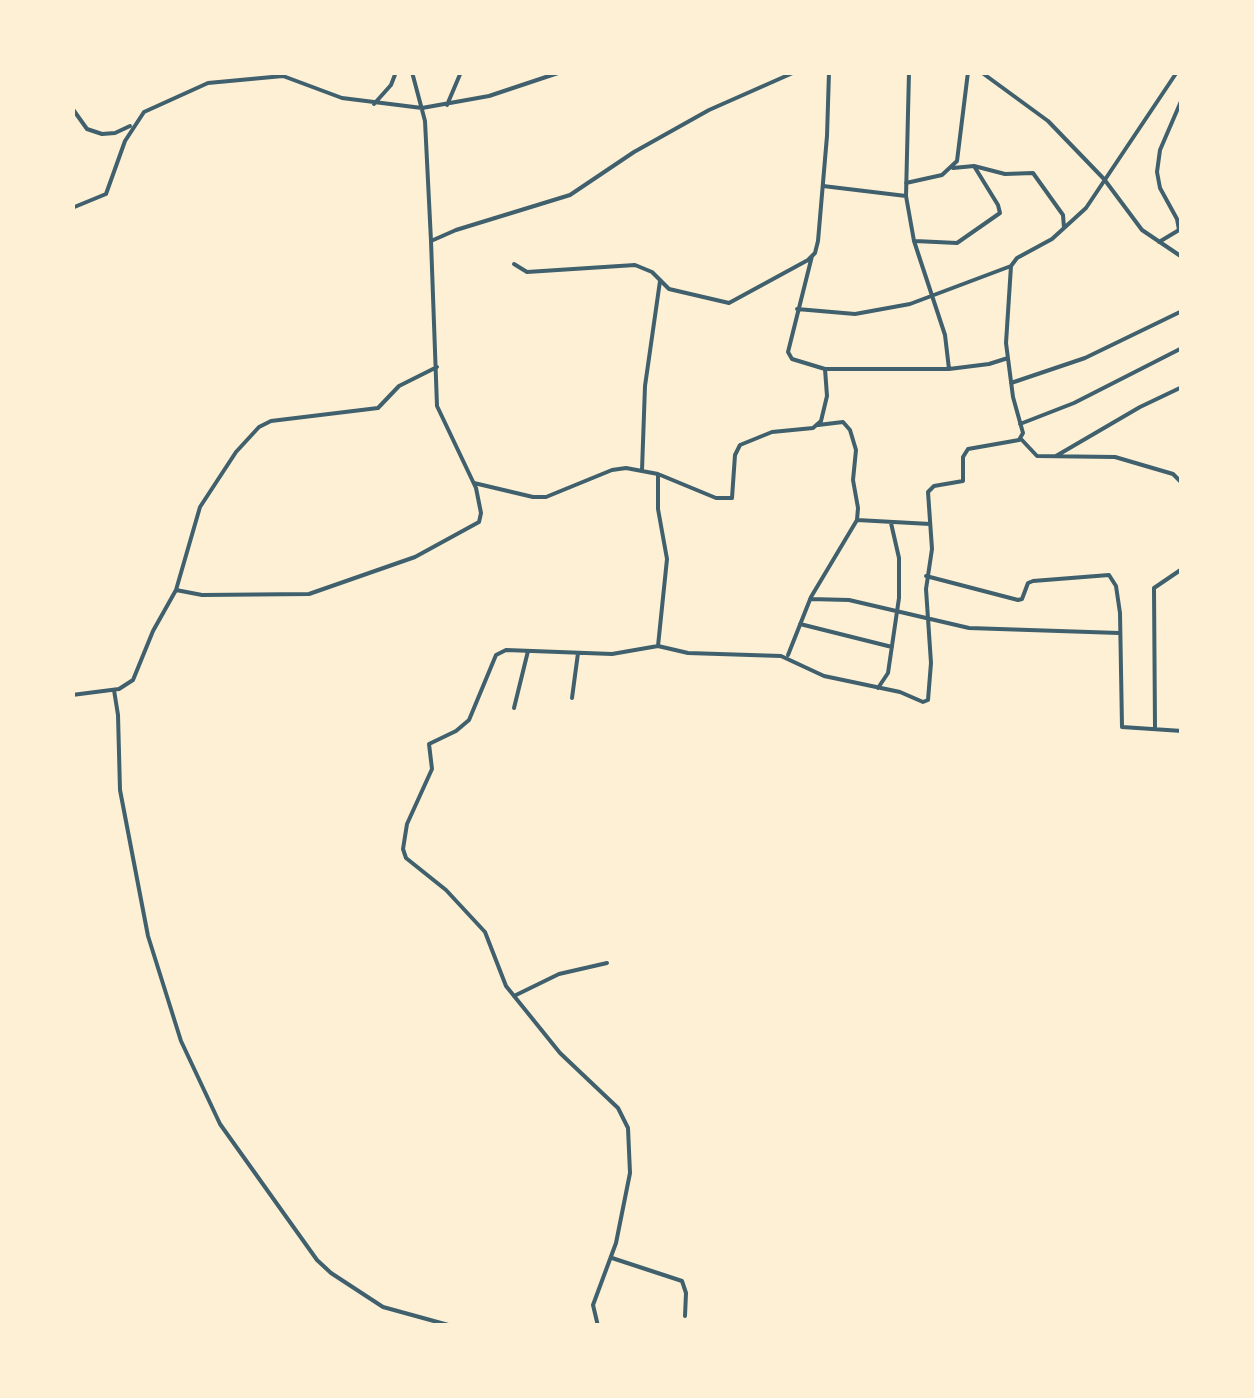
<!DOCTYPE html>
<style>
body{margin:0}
#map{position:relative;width:1254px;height:1398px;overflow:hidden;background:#fdf0d5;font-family:"DejaVu Sans",sans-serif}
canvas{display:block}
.frame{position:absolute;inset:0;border:75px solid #fdf0d5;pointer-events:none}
</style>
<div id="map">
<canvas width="1254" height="1398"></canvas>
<div class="frame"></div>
</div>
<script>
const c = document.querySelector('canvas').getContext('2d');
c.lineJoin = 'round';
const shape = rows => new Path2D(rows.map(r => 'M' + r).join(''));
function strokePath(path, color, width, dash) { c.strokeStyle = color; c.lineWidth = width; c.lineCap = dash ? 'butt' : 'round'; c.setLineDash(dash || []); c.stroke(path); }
const minor = shape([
 [412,72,425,121,431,241],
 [909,72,906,196,914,241,945,335,949,369],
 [981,72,1048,121,1104,179,1142,230,1182,257],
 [374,104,391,85,396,72],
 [447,105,461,72],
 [72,108,87,129,102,134,115,133,130,126],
 [953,168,974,166,1005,174,1033,173,1063,215,1064,228],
 [906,183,942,175,957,161,968,72],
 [823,186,906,196],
 [72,208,106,194,125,141,144,112,208,83,283,76,342,98,422,108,489,96,561,72],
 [915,241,957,243,1000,213,998,205,974,166],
 [1159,242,1179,230,1177,219,1160,188,1157,172,1160,150,1182,99],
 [514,264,527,272,635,265,652,272,669,289,729,303,808,260,815,253,818,241,827,136,829,72],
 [797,309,855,314,910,304,1011,266],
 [825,369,949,369,989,364,1008,358],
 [1011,383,1085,358,1182,311],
 [1020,424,1074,403,1182,348],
 [1021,439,1037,456,1115,457,1173,474,1182,483],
 [1056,456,1140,407,1182,387],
 [642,470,645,386,660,281],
 [658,474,658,509,667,559,658,646],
 [474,483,533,497,546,497,612,470,626,468,658,474,716,498,732,498,735,455,740,445,772,432,813,428,821,421,827,396,825,369,792,359,788,352,812,256],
 [857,520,930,524],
 [926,576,1018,600,1022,599,1028,583,1033,581,1109,575,1116,586,1120,613,1122,727,1182,731],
 [176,590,202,595,309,594,415,557,479,522,481,513,476,488,437,406,431,241,456,230,570,195,634,152,709,110,795,72],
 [810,599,849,600,969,628,1119,633],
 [800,624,892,647],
 [788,655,811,597,857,520,858,508,853,480,856,450,850,430,843,422,818,425],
 [878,688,888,673,899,598,899,558,891,523],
 [114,690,118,715,120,790,148,936,181,1041,220,1124,317,1260,331,1273,383,1307,452,1326],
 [72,695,119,689,133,680,153,631,176,590,200,507,236,452,259,427,271,421,378,408,399,386,437,367],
 [572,698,578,653],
 [514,708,528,651],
 [1155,729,1154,588,1182,569],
 [514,996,559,974,607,963],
 [612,1258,682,1281,686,1293,685,1316],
 [598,1326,593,1305,616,1243,630,1173,628,1128,618,1108,560,1053,506,986,485,932,446,890,406,858,403,849,407,824,432,769,429,744,456,731,469,720,496,655,506,650,612,654,658,646,688,653,781,656,824,676,900,692,923,702,928,700,931,663,926,589,932,549,928,492,934,486,963,481,963,457,968,449,1019,440,1023,433,1013,397,1006,343,1011,266,1017,258,1052,239,1086,208,1177,72]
]);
strokePath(minor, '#3f606c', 4);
</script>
